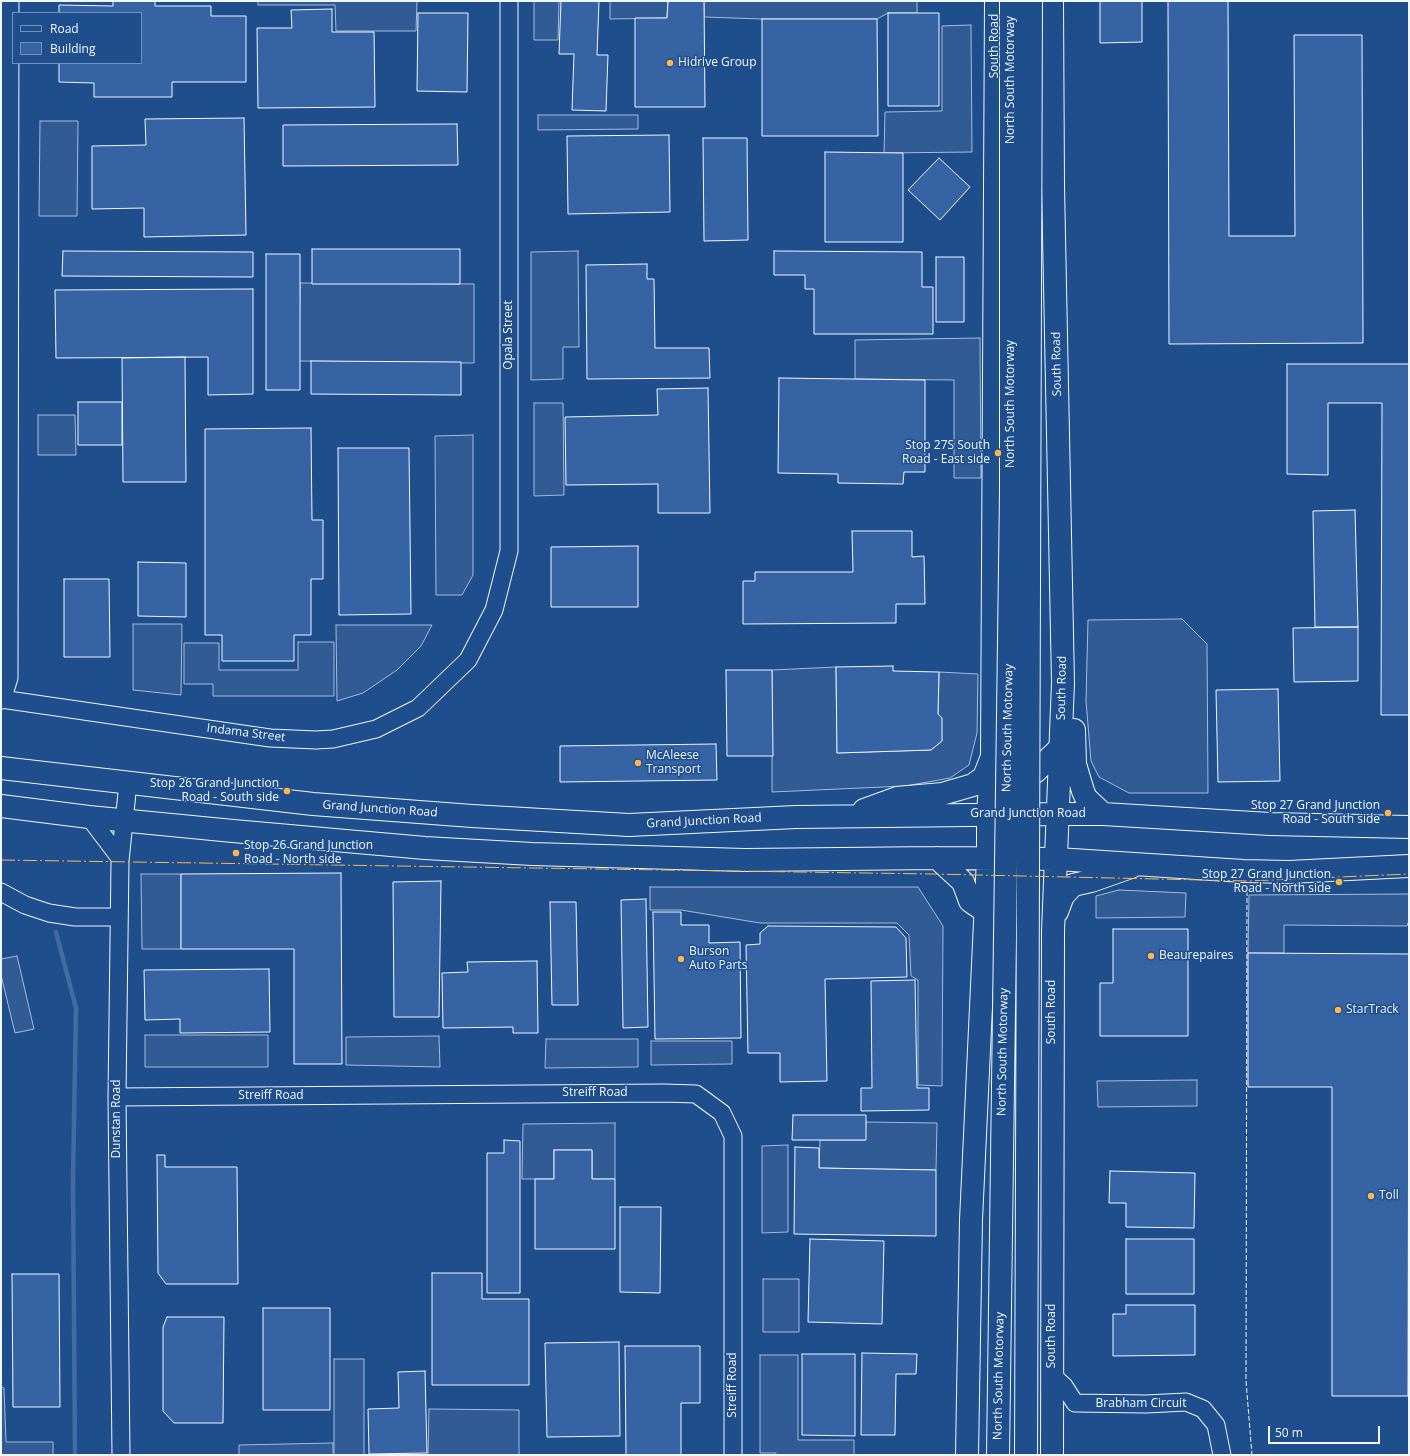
<!DOCTYPE html>
<style>
body{margin:0}
#map{position:relative;width:1410px;height:1456px;overflow:hidden;background:#1f4e8c;font-family:"Open Sans",sans-serif}
canvas{display:block}
.frame{position:absolute;inset:0;border:2px solid #f2f6ff;pointer-events:none}
.legend{position:absolute;left:12px;top:12px;width:130px;height:52px;box-sizing:border-box;background:#1f4e8c;border:1px solid #7391ba;margin:0;padding:5px 7px;list-style:none;font-size:12px;color:#f2f6ff}
.legend li{display:flex;align-items:center;gap:8px;height:20px}
.legend b{width:20px;border:1px solid #7391ba}
.scale{position:absolute;left:1268px;top:1426px;width:112px;height:18px;box-sizing:border-box;border:2px solid #f2f6ff;border-top:0;padding-left:5px;font-size:12px;line-height:14px;white-space:nowrap;color:#f2f6ff;-webkit-text-stroke:3px #1f4e8c;paint-order:stroke}
</style>
<div id="map">
<canvas width="1410" height="1456"></canvas>
<div class="frame"></div>
<ul class="legend">
<li><b style="height:5px;background:#1f4e8c"></b>Road</li>
<li><b style="height:11px;background:#3563a3"></b>Building</li>
</ul>
<div class="scale">50 m</div>
</div>
<script>
const c = document.querySelector('canvas').getContext('2d');
c.lineJoin = 'round';
function fill(path, color) { c.fillStyle = color; c.fill(path, 'evenodd'); }
const shape = rows => new Path2D(rows.map(r => 'M' + r).join(''));
function strokePath(path, color, width, dash) { c.strokeStyle = color; c.lineWidth = width; c.lineCap = dash ? 'butt' : 'round'; c.setLineDash(dash || []); c.stroke(path); }
function write(font, color, halo, rows, align = 'center') {
  c.font = font + ' "Open Sans",sans-serif'; c.lineWidth = 3; c.setLineDash([]); c.textBaseline = 'middle'; c.strokeStyle = halo; c.fillStyle = color; for (const [text, x, y, turn = 0] of rows) {
    c.save(); c.translate(x, y); c.rotate((+turn || 0) * Math.PI / 180); c.textAlign = isNaN(turn) ? turn : align; if (halo) c.strokeText(text, 0, 0); c.fillText(text, 0, 0); c.restore();
  }
}
const built = shape([
 [258,1,417,1,416,31,336,31,335,5,258,5,258,1],
 [534,1,559,1,558,40,534,40,534,1],
 [610,1,668,1,667,18,610,19,610,1],
 [704,1,917,1,917,13,888,13,877,19,762,19,704,17,704,1],
 [971,25,972,152,884,153,885,112,942,111,942,26,971,25],
 [538,115,638,115,638,129,538,130,538,115],
 [40,121,78,121,77,216,39,216,40,121],
 [578,251,579,347,563,347,563,379,531,380,531,252,578,251],
 [300,283,474,284,474,363,299,361,300,283],
 [980,338,981,478,954,478,954,380,855,379,855,340,980,338],
 [534,403,563,403,564,495,534,496,534,403],
 [38,415,75,415,76,455,38,455,38,415],
 [473,435,473,575,462,595,436,595,435,436,473,435],
 [1182,619,1207,644,1208,793,1129,793,1099,777,1091,761,1086,701,1088,620,1182,619],
 [133,624,182,624,181,695,133,690,133,624],
 [336,625,432,625,421,646,397,670,363,693,337,701,336,625],
 [298,642,334,642,334,696,213,696,213,684,184,684,184,643,219,643,219,670,298,670,298,642],
 [836,667,837,753,931,750,942,741,938,714,939,672,978,674,977,733,969,765,950,778,905,786,772,792,772,670,836,667],
 [141,874,181,874,181,949,142,949,141,874],
 [650,887,918,887,943,926,942,1086,918,1085,918,980,911,976,909,935,897,923,760,923,681,910,650,910,650,887],
 [1119,890,1186,893,1185,917,1096,918,1096,896,1119,890],
 [1409,894,1409,920,1407,926,1284,925,1284,953,1248,953,1249,895,1409,894],
 [17,956,34,1029,15,1033,1,975,1,959,17,956],
 [145,1035,268,1035,268,1067,145,1067,145,1035],
 [439,1036,440,1067,346,1065,346,1037,439,1036],
 [546,1039,638,1039,638,1067,545,1068,546,1039],
 [651,1041,732,1041,732,1064,651,1065,651,1041],
 [1197,1080,1197,1106,1098,1107,1097,1081,1197,1080],
 [866,1122,937,1123,936,1170,819,1168,820,1140,865,1140,866,1122],
 [615,1123,615,1179,592,1179,592,1150,554,1150,554,1179,522,1179,523,1124,615,1123],
 [788,1145,788,1232,762,1233,762,1146,788,1145],
 [763,1279,799,1279,799,1332,763,1332,763,1279],
 [760,1355,798,1355,798,1440,854,1440,854,1455,776,1455,776,1453,760,1453,760,1355],
 [334,1359,364,1359,364,1455,334,1455,334,1359],
 [1,1387,4,1388,6,1442,53,1442,53,1455,1,1455,1,1387],
 [429,1409,519,1410,519,1455,428,1455,429,1409],
 [333,1443,333,1455,239,1455,239,1445,333,1443]
]);
const stream = shape([
 [56,932,76,1008,73,1179,75,1455]
]);
const building = shape([
 [113,1,155,1,155,6,211,6,211,16,246,16,246,82,172,82,172,97,94,97,94,83,59,82,59,63,141,63,141,13,59,13,59,5,113,6,113,1],
 [561,1,599,1,597,55,608,55,606,111,572,110,574,54,559,54,561,1],
 [668,1,704,1,705,107,635,107,635,18,667,18,668,1],
 [1100,1,1142,1,1142,42,1100,43,1100,1],
 [1168,1,1228,1,1229,236,1295,236,1294,35,1362,35,1363,343,1169,344,1168,1],
 [332,9,332,32,374,32,375,107,258,108,257,28,292,28,291,10,332,9],
 [418,13,468,13,467,92,417,91,418,13],
 [888,13,939,13,939,106,888,106,888,13],
 [762,19,877,19,878,136,762,136,762,19],
 [244,118,246,235,144,237,144,208,92,209,92,146,146,145,145,119,244,118],
 [457,124,458,165,283,166,283,125,457,124],
 [669,135,670,212,568,214,567,136,669,135],
 [703,138,747,138,748,240,704,241,703,138],
 [825,152,903,153,903,242,825,242,825,152],
 [939,158,970,187,940,220,908,190,939,158],
 [312,249,460,249,460,284,312,284,312,249],
 [63,251,253,252,253,277,62,276,63,251],
 [774,251,922,252,922,287,933,287,933,334,814,334,814,289,805,289,805,275,774,275,774,251],
 [266,254,300,254,300,390,266,390,266,254],
 [936,257,964,257,964,322,936,322,936,257],
 [647,264,647,279,654,279,655,348,709,348,710,378,587,379,586,265,647,264],
 [253,289,253,394,208,395,208,357,56,358,55,290,253,289],
 [185,357,186,482,123,482,122,358,185,357],
 [311,361,461,362,461,395,311,394,311,361],
 [1287,364,1409,364,1409,715,1381,715,1382,403,1328,403,1328,475,1287,474,1287,364],
 [779,378,925,380,925,472,904,472,903,484,838,483,838,474,778,473,779,378],
 [708,388,710,513,658,513,658,484,566,485,565,417,658,415,657,389,708,388],
 [78,402,122,402,122,445,78,445,78,402],
 [311,428,312,520,323,520,323,579,311,579,311,635,294,635,294,661,222,661,222,635,205,635,205,429,311,428],
 [338,448,409,448,411,614,339,615,338,448],
 [1355,510,1358,627,1315,627,1313,511,1355,510],
 [852,531,912,531,912,557,924,556,925,604,896,604,896,623,743,624,743,581,755,581,755,572,853,572,852,531],
 [638,546,638,607,551,607,551,547,638,546],
 [138,562,186,563,186,617,138,616,138,562],
 [64,579,109,579,110,657,64,657,64,579],
 [1358,627,1358,681,1294,682,1293,628,1358,627],
 [893,666,893,671,939,672,938,714,942,718,942,741,931,750,837,753,836,667,893,666],
 [726,670,772,670,773,756,727,756,726,670],
 [1278,689,1280,781,1218,782,1216,690,1278,689],
 [716,744,717,780,560,782,560,746,716,744],
 [341,873,342,1064,294,1064,294,949,181,949,181,874,341,873],
 [441,881,439,1017,394,1017,393,882,441,881],
 [646,899,648,1027,623,1028,621,900,646,899],
 [550,902,576,902,578,1005,552,1005,550,902],
 [653,912,681,912,681,925,709,925,709,943,740,942,741,1038,655,1039,653,912],
 [768,926,896,927,906,938,907,977,825,979,827,1081,780,1082,780,1053,748,1053,746,945,760,944,760,933,768,926],
 [1113,929,1188,929,1188,1036,1100,1036,1100,983,1113,983,1113,929],
 [1248,953,1409,954,1408,1396,1332,1396,1332,1087,1248,1087,1248,953],
 [537,961,538,1033,513,1033,513,1027,443,1028,442,973,468,972,467,962,537,961],
 [269,969,270,1032,180,1033,180,1019,145,1020,144,970,269,969],
 [915,980,917,1088,929,1088,929,1110,861,1111,861,1088,872,1088,871,981,915,980],
 [793,1115,866,1115,866,1140,792,1140,793,1115],
 [504,1140,520,1141,520,1293,487,1293,487,1153,504,1153,504,1140],
 [795,1147,819,1148,819,1168,936,1170,936,1236,794,1234,795,1147],
 [554,1150,592,1150,592,1179,615,1179,615,1249,535,1249,535,1179,554,1179,554,1150],
 [157,1155,165,1155,165,1167,237,1167,238,1284,166,1284,158,1273,157,1155],
 [1110,1171,1195,1173,1194,1228,1126,1227,1126,1203,1109,1203,1110,1171],
 [620,1207,661,1207,660,1293,620,1292,620,1207],
 [810,1239,884,1241,882,1324,808,1322,810,1239],
 [1126,1239,1194,1239,1194,1294,1126,1294,1126,1239],
 [432,1273,482,1273,482,1299,529,1299,529,1385,432,1385,432,1273],
 [12,1274,59,1274,60,1407,13,1407,12,1274],
 [1126,1305,1195,1305,1195,1355,1113,1356,1113,1314,1126,1314,1126,1305],
 [263,1308,330,1308,330,1410,263,1410,263,1308],
 [167,1317,224,1317,223,1423,174,1423,163,1411,163,1327,167,1317],
 [619,1342,620,1436,547,1437,545,1343,619,1342],
 [625,1346,700,1346,700,1403,681,1403,681,1455,626,1455,625,1346],
 [862,1353,917,1354,916,1374,896,1374,895,1435,861,1435,862,1353],
 [802,1354,855,1354,855,1436,802,1435,802,1354],
 [425,1371,427,1453,369,1454,368,1409,399,1408,398,1372,425,1371]
]);
const minor = shape([
 [1,699,270,738,316,740,333,739,376,729,418,708,468,660,494,610,509,551,509,1],
 [2,700,9,678,10,1],
 [89,817,120,858],
 [1,892,25,905,49,913,75,917,119,917],
 [117,1097,664,1093,696,1094,722,1113,733,1136,733,1455],
 [1052,1375,1064,1386,1075,1403],
 [1075,1403,1146,1404,1186,1402,1203,1409,1216,1425,1222,1455],
 [121,1455,117,1097,120,861,128,783]
]);
const highway = shape([
 [1074,730,1075,764,1083,791,1086,798,1103,814],
 [1,768,313,804,472,816,629,825,796,817,1058,814,1103,814,1270,824,1409,827],
 [1012,770,1016,773,1035,772,1060,748],
 [1,806,89,817,233,831,425,848,532,854,745,860,937,858,1057,859,1243,871,1289,872,1409,866],
 [864,810,897,798,942,794,973,785,984,777,991,759],
 [937,858,963,882,970,901,986,912],
 [1057,912,1063,896,1073,885,1091,881,1131,867],
 [967,1455,971,1220,988,858,988,814,992,754,996,1],
 [1052,1455,1053,931,1063,683,1053,186,1052,1]
]);
const highwayBridge = shape([
 [998,1455,1011,492,1011,1],
 [1026,1455,1031,1]
]);
const fence = shape([
 [1247,891,1246,1381,1252,1455]
]);
const power = shape([
 [1,860,932,874,1248,881,1409,874]
]);
const markers = [
 [670,63,4,"#ffb74d"],
 [998,453,4,"#ffb74d"],
 [638,763,4,"#ffb74d"],
 [287,791,4,"#ffb74d"],
 [1388,813,4,"#ffb74d"],
 [236,853,4,"#ffb74d"],
 [1339,882,4,"#ffb74d"],
 [1151,956,4,"#ffb74d"],
 [681,959,4,"#ffb74d"],
 [1338,1010,4,"#ffb74d"],
 [1371,1196,4,"#ffb74d"]
];
const streetNames = [
 ["South Road",995,46,-90],
 ["North South Motorway",1011,80,-90],
 ["Opala Street",509,335,-90],
 ["South Road",1057,364,-91],
 ["North South Motorway",1011,404,-90],
 ["South Road",1062,688,-89],
 ["North South Motorway",1008,728,-89],
 ["Indama Street",246,733,7],
 ["Grand Junction Road",380,809,4],
 ["Grand Junction Road",1028,814],
 ["Grand Junction Road",704,821,-3],
 ["South Road",1052,1012,-90],
 ["North South Motorway",1003,1052,-89],
 ["Streiff Road",595,1093],
 ["Streiff Road",271,1096],
 ["Dunstan Road",117,1119,-90],
 ["South Road",1052,1336,-90],
 ["North South Motorway",999,1376,-89],
 ["Streiff Road",733,1385,-90],
 ["Brabham Circuit",1141,1404]
];
const poiNames = [
 ["Hidrive Group",678,63],
 ["Stop 27S South",990,446,"right"],
 ["Road - East side",990,460,"right"],
 ["McAleese",646,756],
 ["Transport",646,770],
 ["Stop 26 Grand Junction",279,784,"right"],
 ["Road - South side",279,798,"right"],
 ["Stop 27 Grand Junction",1380,806,"right"],
 ["Road - South side",1380,820,"right"],
 ["Stop 26 Grand Junction",244,846],
 ["Road - North side",244,860],
 ["Stop 27 Grand Junction",1331,875,"right"],
 ["Road - North side",1331,889,"right"],
 ["Burson",689,952],
 ["Auto Parts",689,966],
 ["Beaurepaires",1159,956],
 ["StarTrack",1346,1010],
 ["Toll",1379,1196]
];
fill(built, '#305b95');
strokePath(built, '#a8bbd7', 1);
strokePath(stream, '#446ba0', 4.5);
fill(building, '#3563a3');
strokePath(building, '#f2f6ff', 1);
strokePath(minor, '#f2f6ff', 19);
strokePath(highway, '#f2f6ff', 24);
strokePath(minor, '#1f4e8c', 17);
strokePath(highway, '#1f4e8c', 22);
strokePath(highwayBridge, '#f2f6ff', 24, []);
strokePath(highwayBridge, '#1f4e8c', 22);
strokePath(fence, '#f2f6ff', 1, [5, 2]);
strokePath(power, '#ffb74d', 1, [14, 3, 2, 3]);
for (const [x, y, r, color] of markers) { const dot = new Path2D(); dot.arc(x, y, r, 0, 2 * Math.PI); c.fillStyle = color; c.fill(dot); strokePath(dot, '#1f4e8c', 1.5); }
write('12px', '#f2f6ff', '#1f4e8c', streetNames);
write('12px', '#f2f6ff', '#1f4e8c', poiNames, 'left');
</script>
